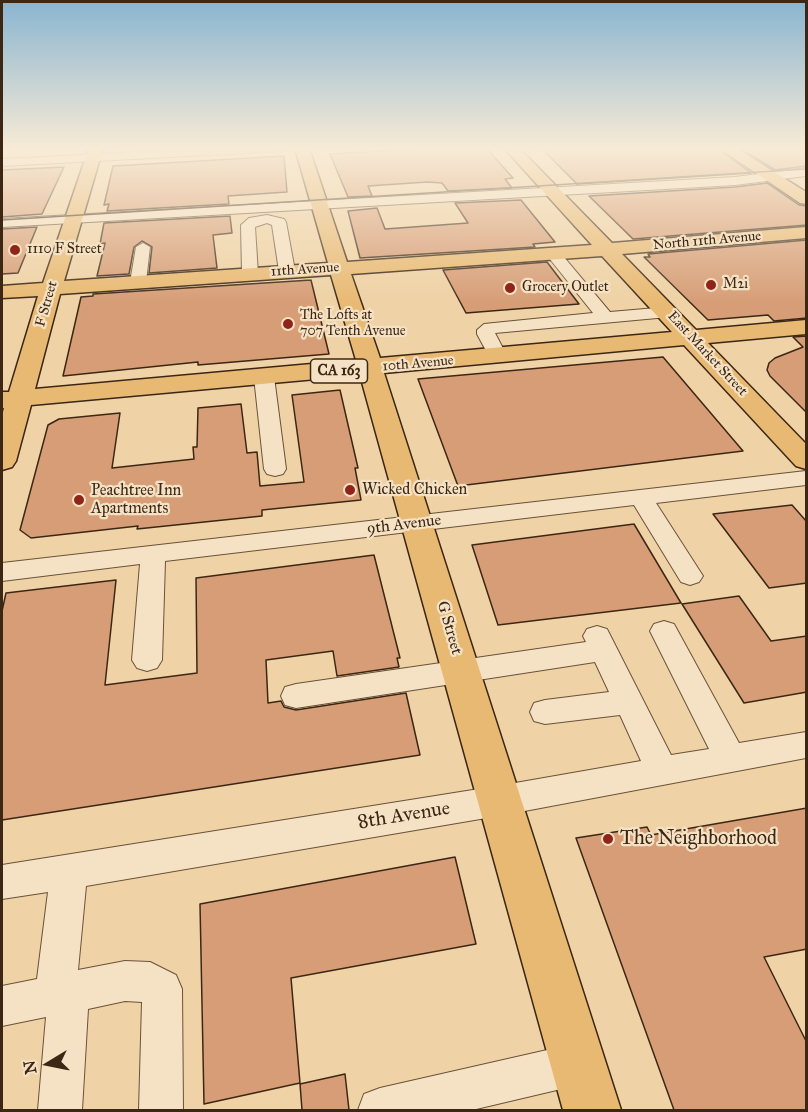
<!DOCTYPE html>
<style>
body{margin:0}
#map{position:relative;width:808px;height:1112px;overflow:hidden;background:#efd2a5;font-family:"IM FELL Great Primer",serif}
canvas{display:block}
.frame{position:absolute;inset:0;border:3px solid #3c2715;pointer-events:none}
.north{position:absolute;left:18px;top:1034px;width:60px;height:60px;-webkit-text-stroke:4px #f5e2c4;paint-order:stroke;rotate:260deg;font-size:16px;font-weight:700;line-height:24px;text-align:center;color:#3c2715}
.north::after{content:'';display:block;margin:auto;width:21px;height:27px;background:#3c2715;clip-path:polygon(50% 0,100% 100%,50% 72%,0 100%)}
</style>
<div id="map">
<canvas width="808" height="1112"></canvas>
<div class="frame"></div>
<div class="north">N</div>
</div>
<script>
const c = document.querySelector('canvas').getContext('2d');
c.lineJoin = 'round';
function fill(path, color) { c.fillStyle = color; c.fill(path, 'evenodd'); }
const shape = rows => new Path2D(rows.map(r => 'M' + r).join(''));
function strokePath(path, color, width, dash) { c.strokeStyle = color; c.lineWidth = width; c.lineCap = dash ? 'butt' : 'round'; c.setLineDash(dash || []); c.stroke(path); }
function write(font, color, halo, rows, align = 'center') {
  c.font = font + ' "IM FELL Great Primer",serif'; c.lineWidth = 4.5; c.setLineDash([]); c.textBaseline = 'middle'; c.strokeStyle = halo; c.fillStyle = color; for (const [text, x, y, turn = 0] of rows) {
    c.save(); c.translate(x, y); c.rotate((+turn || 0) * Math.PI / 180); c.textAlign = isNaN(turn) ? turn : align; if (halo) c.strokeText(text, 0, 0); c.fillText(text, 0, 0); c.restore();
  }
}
const building = shape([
 [435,148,486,148,513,178,505,179,512,188,448,191,442,183,427,182,368,186,372,196,348,197,330,154,435,148],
 [609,148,717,148,751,173,577,184,542,149,609,148],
 [740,148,807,148,807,166,775,170,740,148],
 [284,156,287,192,228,196,229,204,107,211,109,204,104,205,113,166,284,156],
 [64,167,42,214,2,217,2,170,64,167],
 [767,183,799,205,807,206,807,225,633,239,589,196,735,187,767,183],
 [521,200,555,242,533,244,535,247,360,258,348,211,377,208,385,229,468,223,455,203,521,200],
 [230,216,232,233,213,235,217,268,149,273,152,247,142,241,134,247,129,274,97,276,105,243,100,244,104,223,230,216],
 [37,227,18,273,2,274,2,229,37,227],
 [807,240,807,318,774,321,768,315,708,320,644,257,650,257,648,254,807,240],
 [547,262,579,304,466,313,443,270,547,262],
 [311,280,329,354,198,365,198,362,63,376,81,297,93,296,93,294,311,280],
 [807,336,807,413,770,376,767,370,769,363,775,358,803,347,793,337,807,336],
 [663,357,743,451,458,486,418,379,663,357],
 [340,390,358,468,355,468,361,500,262,510,262,516,137,529,138,526,31,538,20,530,48,425,59,419,120,413,112,468,194,459,193,447,197,447,198,408,241,404,247,453,257,452,260,486,304,482,292,395,340,390],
 [792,505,807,522,807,583,769,588,713,514,792,505],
 [634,524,681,603,498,625,472,545,634,524],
 [374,555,400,658,397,658,399,667,337,676,333,651,266,660,268,703,281,701,284,707,296,710,406,693,420,755,2,820,2,611,6,593,116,580,105,685,197,673,196,578,374,555],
 [739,596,771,641,807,636,807,692,744,703,682,604,739,596],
 [807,808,807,949,764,957,807,1043,807,1110,674,1110,576,838,647,827,651,835,807,808],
 [455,857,476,944,291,978,300,1083,204,1104,200,904,455,857],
 [345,1074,349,1110,302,1110,300,1084,345,1074]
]);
const minor = shape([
 [220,148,290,148,284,151,2,166,2,159,220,148],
 [806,168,806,176,735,185,2,227,2,219,735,177,806,168],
 [267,215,284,219,286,222,295,271,287,276,279,271,272,225,267,223,255,227,258,274,250,279,244,277,242,274,241,225,249,218,267,215],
 [143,243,150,247,146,282,138,287,130,282,136,247,143,243],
 [553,248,558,250,610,312,668,307,674,308,677,312,674,316,668,317,495,333,507,356,505,360,491,360,477,334,477,330,484,324,593,313,545,253,553,248],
 [264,371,271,373,274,377,286,469,283,474,275,476,267,474,264,469,254,377,257,373,264,371],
 [806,471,806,485,656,503,703,576,699,582,690,585,681,582,634,505,165,561,162,660,157,668,147,671,137,668,132,660,140,564,2,581,2,563,806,471],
 [664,621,674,624,739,743,806,732,806,758,498,816,86,886,78,970,125,961,150,962,176,975,182,989,183,1110,139,1110,142,1002,125,1001,88,1009,82,1110,38,1110,46,1017,2,1026,2,986,37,979,48,892,2,899,2,865,498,786,641,761,620,715,545,724,534,721,530,712,534,703,545,700,609,692,595,662,296,708,285,705,281,696,285,687,296,684,586,642,583,636,587,629,597,626,607,629,671,755,709,749,650,631,654,624,664,621],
 [578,1043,593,1049,599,1064,593,1079,578,1085,472,1110,358,1110,364,1094,380,1088,578,1043]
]);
const major = shape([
 [89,148,103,148,64,281,328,263,295,148,309,148,347,262,592,245,504,148,519,148,612,243,806,227,806,238,622,254,696,330,806,320,806,334,708,343,806,444,806,469,796,466,684,345,384,373,621,1110,563,1110,360,375,31,405,16,461,12,467,2,470,2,416,4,408,2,408,2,392,9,392,38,296,2,298,2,286,43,283,89,148],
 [602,256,672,332,380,358,351,274,602,256],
 [331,275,356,360,35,389,60,294,331,275],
 [719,148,736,148,806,192,806,204,800,203,719,148]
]);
const tram = shape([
 [2,220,806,169]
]);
const markers = [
 [15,250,6,"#8f2418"],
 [711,285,6,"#8f2418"],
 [510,288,6,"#8f2418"],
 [288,324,6,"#8f2418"],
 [350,490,6,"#8f2418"],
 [79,500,6,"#8f2418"],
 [608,839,6,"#8f2418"]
];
const farStreetnames = [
 ["North 11th Avenue",707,241,-5],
 ["11th Avenue",305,270,-4],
 ["F Street",47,304,-74],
 ["East Market Street",707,354,47],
 ["10th Avenue",418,364,-5]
];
const farPoinames = [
 ["1110 F Street",27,250],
 ["M2i",723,285],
 ["Grocery Outlet",522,288],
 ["The Lofts at",300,316],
 ["707 Tenth Avenue",300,332]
];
const shields = [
 [339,371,57]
];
const shieldNames = [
 ["CA 163",339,371]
];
const poiNames = [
 ["Wicked Chicken",362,490],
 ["Peachtree Inn",91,491],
 ["Apartments",91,509]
];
const streetNames = [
 ["9th Avenue",404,525,-7],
 ["G Street",449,628,74]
];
const nearStreetnames = [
 ["8th Avenue",404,816,-9]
];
const nearPoinames = [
 ["The Neighborhood",620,839]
];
fill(building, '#d69d76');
strokePath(building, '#3c2715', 1.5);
strokePath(minor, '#695239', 2);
strokePath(major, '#3c2715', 3);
fill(minor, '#f5e2c4');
fill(major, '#e8b972');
strokePath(tram, '#3c2715', 1.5);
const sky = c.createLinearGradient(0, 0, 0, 304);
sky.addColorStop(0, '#89b5d0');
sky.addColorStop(0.49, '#f8ebd6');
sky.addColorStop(1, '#f8ebd600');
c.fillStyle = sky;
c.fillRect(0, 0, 808, 304);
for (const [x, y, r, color] of markers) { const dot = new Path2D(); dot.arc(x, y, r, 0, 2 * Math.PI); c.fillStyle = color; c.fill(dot); strokePath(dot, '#f5e2c4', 2); }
write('14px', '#3c2715', '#f5e2c4', farStreetnames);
write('14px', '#3c2715', '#f5e2c4', farPoinames, 'left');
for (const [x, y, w] of shields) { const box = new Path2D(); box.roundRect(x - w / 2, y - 12, w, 24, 4.5); c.fillStyle = '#f5e2c4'; c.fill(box); strokePath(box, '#3c2715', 1.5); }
write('bold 15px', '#3c2715', null, shieldNames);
write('16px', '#3c2715', '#f5e2c4', poiNames, 'left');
write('16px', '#3c2715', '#f5e2c4', streetNames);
write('20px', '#3c2715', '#f5e2c4', nearStreetnames);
write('20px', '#3c2715', '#f5e2c4', nearPoinames, 'left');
</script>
